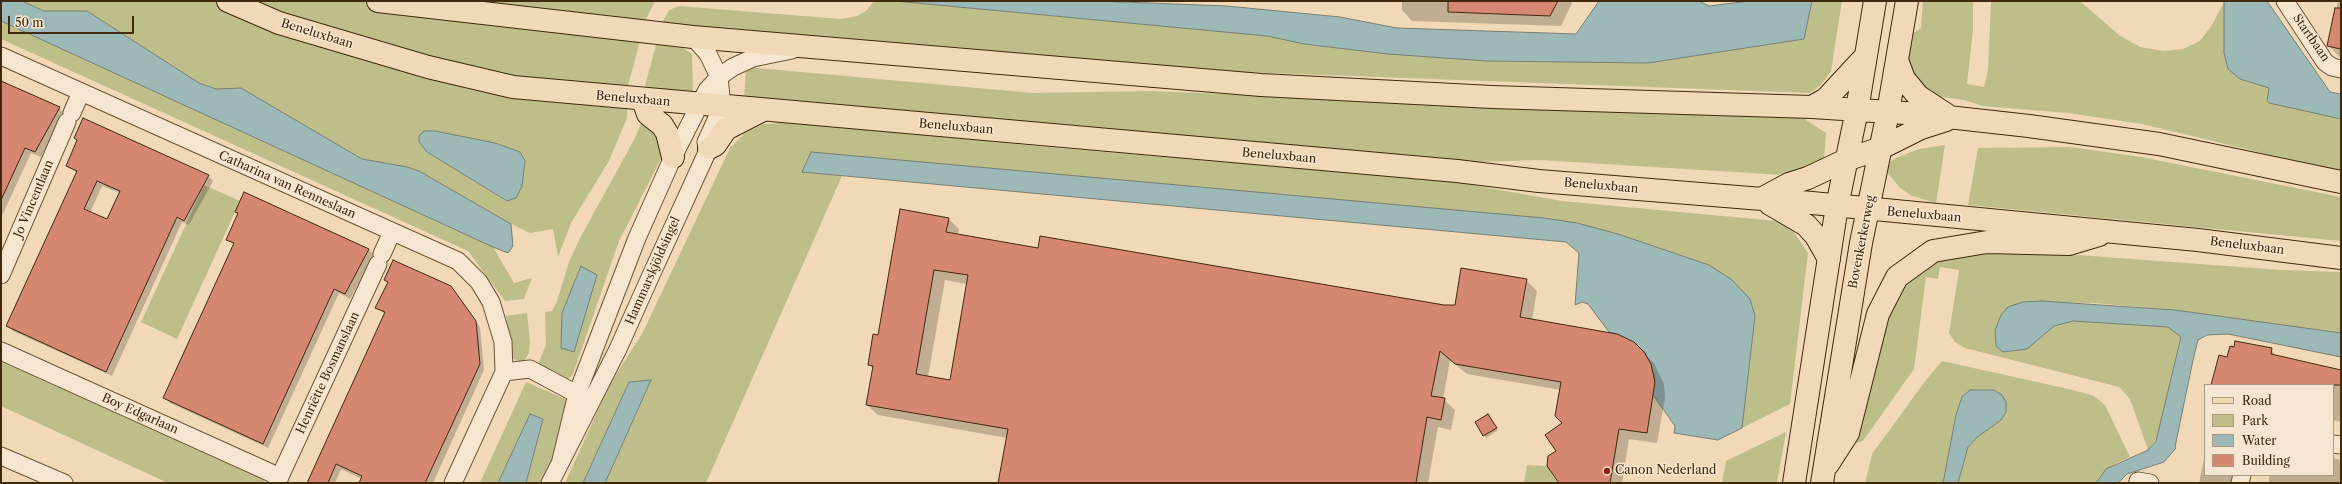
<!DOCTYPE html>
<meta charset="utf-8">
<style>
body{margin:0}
#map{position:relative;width:2342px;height:484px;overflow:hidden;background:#f1d9b7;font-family:"Libre Caslon Text",serif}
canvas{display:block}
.frame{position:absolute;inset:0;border:2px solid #40290d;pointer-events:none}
.legend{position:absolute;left:2204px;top:384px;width:130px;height:92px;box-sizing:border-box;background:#f6e6d0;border:1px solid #ad9a82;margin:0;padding:5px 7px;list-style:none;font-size:12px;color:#40290d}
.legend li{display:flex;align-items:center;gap:8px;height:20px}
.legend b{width:20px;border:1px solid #ad9a82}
.scale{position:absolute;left:8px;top:16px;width:126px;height:18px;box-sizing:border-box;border:2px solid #40290d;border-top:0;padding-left:5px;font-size:12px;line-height:14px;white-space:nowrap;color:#40290d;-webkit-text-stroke:3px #f6e6d0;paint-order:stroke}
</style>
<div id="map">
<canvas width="2342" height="484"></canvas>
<div class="frame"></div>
<ul class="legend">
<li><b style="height:5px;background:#f1d9b7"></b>Road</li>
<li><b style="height:11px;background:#bebe8b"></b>Park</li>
<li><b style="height:11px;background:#9db9b7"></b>Water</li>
<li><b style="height:11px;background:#d58771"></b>Building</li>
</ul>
<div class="scale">50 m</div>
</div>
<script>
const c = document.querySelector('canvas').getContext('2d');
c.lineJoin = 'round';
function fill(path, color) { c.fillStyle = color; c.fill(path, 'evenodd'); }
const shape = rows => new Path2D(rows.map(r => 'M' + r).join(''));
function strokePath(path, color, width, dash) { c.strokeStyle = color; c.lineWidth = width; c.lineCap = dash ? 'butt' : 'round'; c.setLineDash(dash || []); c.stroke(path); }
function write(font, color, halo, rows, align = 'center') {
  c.font = font + ' "Libre Caslon Text",serif'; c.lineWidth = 3; c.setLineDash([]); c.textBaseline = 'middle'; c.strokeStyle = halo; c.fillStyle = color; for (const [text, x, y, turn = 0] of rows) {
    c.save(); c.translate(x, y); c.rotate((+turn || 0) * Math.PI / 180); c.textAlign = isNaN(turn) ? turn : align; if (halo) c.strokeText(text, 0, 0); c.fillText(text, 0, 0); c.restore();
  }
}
const green = shape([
 [22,1,655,1,646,19,627,89,627,118,609,161,571,223,558,257,553,229,530,233,511,224,419,171,407,167,362,159,241,88,216,89,199,83,87,11,44,11],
 [435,131,495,143,520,152,525,161,522,186,506,201,427,152],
 [874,1,895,1,1267,36,1304,44,1388,54,1487,61,1648,63,1804,39,1812,1,1842,1,1831,71,1821,85,1810,93,1242,72,662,23,669,10,679,6,841,19,857,16,867,10],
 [1923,1,1973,1,1973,30,1967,84,1984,87,1988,70,1991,1,2080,1,2119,35,2140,47,2164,51,2183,49,2200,41,2212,25,2224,2,2224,53,2228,69,2240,79,2269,88,2267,101,2269,103,2341,119,2341,172,2142,124,2068,113,1982,106,1964,100,1934,96,1921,88,1906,62,1909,36,1921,28],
 [1,21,493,247,514,283,532,278,524,299,505,301,468,251,1,39],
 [656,45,683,48,692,54,693,92,643,93],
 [746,67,1033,93,1151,91,1803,118,1826,133,1824,159,1800,173,1783,175,1539,160,1476,162,744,100],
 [642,121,652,127,659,142,661,159,619,241,573,374,567,381,536,369,546,345,545,312,552,311,557,301,569,262,579,240,635,138],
 [795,122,1056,148,1449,181,1562,201,1787,222,1808,253,1790,404,1742,428,1755,316,1750,299,1618,234,811,152,803,172,842,176,706,483,605,483,651,380,629,382,583,483,565,483,610,384,643,332,730,148,745,133,764,124],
 [1945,145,1936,203,1912,196,1900,188,1886,171,1889,162,1898,157,1919,149],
 [2070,147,2141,157,2341,197,2341,241,1968,205,1978,148],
 [204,185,240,201,177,339,141,322],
 [2010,250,2281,270,2341,272,2341,333,2175,310,2094,303,2023,302,2008,307,2042,334,2054,325,2073,321,2168,327,2181,337,2159,435,2148,450,2130,399,2119,387,1965,348,1955,342,1949,333,1959,270,1940,267,1938,279,1926,277,1914,369,1863,441,1851,445,1893,297,1918,273,1934,262],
 [527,313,530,341,529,353,523,363,511,358,506,316],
 [1,359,265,480,264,483,168,483,1,406],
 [1942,361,2073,390,2094,396,2105,405,2130,457,2116,463,2100,476,2096,483,1958,483,1968,447,1976,438,2001,420,2002,395,1994,390,1970,390,1962,397,1956,415,1943,483,1865,483,1872,454,1926,380],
 [526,382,577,404,542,483,526,483,543,419,530,414,498,483,480,483],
 [1786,432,1777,483,1722,483,1726,461],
 [1527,465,1547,466,1558,483,1524,483]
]);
const water = shape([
 [1,1,22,1,44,11,87,11,199,83,216,89,241,88,362,159,407,167,419,171,511,224,513,246,508,253,493,247,1,21,1,1],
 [895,1,1097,1,1227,6,1340,17,1397,28,1576,34,1599,1,1699,1,1709,6,1750,1,1812,1,1804,39,1648,63,1487,61,1388,54,1304,44,1267,36,895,1],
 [2224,1,2267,1,2330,92,2341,94,2341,119,2269,103,2267,101,2269,88,2240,79,2228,69,2224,53,2224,1],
 [424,131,435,131,495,143,520,152,525,161,522,186,516,198,507,201,427,152,419,142,419,136,424,131],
 [811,152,1544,218,1577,223,1618,234,1709,265,1732,280,1750,299,1755,316,1742,428,1718,440,1674,433,1675,426,1653,395,1654,375,1645,352,1622,336,1609,332,1588,304,1582,302,1575,305,1579,253,1566,242,802,172,811,152],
 [581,266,597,275,574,352,561,348,562,313,581,266],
 [2041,301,2175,310,2341,333,2341,357,2228,334,2207,335,2198,340,2193,360,2175,447,2176,448,2164,462,2127,474,2118,483,2096,483,2106,469,2148,450,2156,441,2181,337,2168,327,2073,321,2054,326,2027,349,2003,352,1996,346,1995,330,2001,315,2008,307,2023,302,2041,301],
 [651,380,605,483,583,483,629,382,651,380],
 [1970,390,1994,390,2002,395,2006,402,2006,412,2001,420,1976,438,1968,447,1958,483,1943,483,1956,415,1962,397,1970,390],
 [530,414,543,419,526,483,498,483,530,414]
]);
const shadow = shape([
 [1402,1,1573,1,1561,26,1412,21,1402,10],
 [2338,1,2341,1,2341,58,2328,45],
 [1,82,59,108,65,114,41,157,31,153,1,218],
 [78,141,208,176,213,181,189,225,182,222,112,376,13,331,8,326,77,173,67,166],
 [102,186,120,193,108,220,90,213],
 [245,193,369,250,374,255,350,299,339,293,268,448,170,403,164,398,234,245,228,239,239,214,236,212],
 [948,218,959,229,958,235,1039,249,1444,306,1456,306,1526,280,1537,291,1532,320,1633,343,1654,363,1664,384,1665,398,1657,443,1629,439,1622,483,1560,483,1557,451,1563,424,1561,390,1467,374,1450,360,1443,399,1455,410,1451,430,1438,427,1428,483,999,483,1007,438,878,415,867,405,874,369,869,365,879,336],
 [945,280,967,284,951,381,928,377],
 [385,280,455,292,480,327,484,370,433,483,360,483,362,479,341,469,335,483,308,483,385,314,376,308,388,283],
 [2271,349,2276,356,2341,371,2341,422,2333,420,2333,385,2212,385,2228,359],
 [1488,415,1498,430,1486,438,1476,423],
 [2205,454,2205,475,2237,475,2235,483,2199,483],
 [2333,458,2341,460,2341,483,2269,483,2269,475,2333,475]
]);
const building = shape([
 [1448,1,1558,1,1550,16,1448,12,1448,1],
 [2335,8,2341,8,2341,49,2327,46,2335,8],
 [1,81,60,107,35,152,25,148,1,200,1,81],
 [83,118,209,175,184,221,177,217,106,372,6,326,77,171,66,166,77,140,74,138,83,118],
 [97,181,120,191,107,219,84,209,97,181],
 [244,192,369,249,345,294,334,289,263,444,163,398,234,243,226,240,238,213,235,212,244,192],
 [900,209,949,218,946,232,1038,248,1040,236,1444,305,1455,305,1461,268,1527,279,1520,317,1617,334,1634,342,1644,352,1651,364,1655,382,1647,433,1619,429,1610,483,1559,483,1547,466,1548,456,1556,451,1545,435,1562,423,1555,416,1561,382,1455,364,1440,351,1431,396,1445,398,1441,420,1427,417,1416,483,998,483,1008,429,866,405,873,366,868,365,873,334,878,335,900,209],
 [934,270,968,275,950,380,916,374,934,270],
 [393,260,451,286,476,321,480,364,425,483,359,483,362,476,336,464,328,483,307,483,385,312,375,308,388,282,384,280,393,260],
 [2235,341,2272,348,2271,354,2341,370,2341,385,2211,385,2219,355,2227,357,2230,346,2234,347,2235,341],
 [1488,414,1497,428,1483,436,1475,422,1488,414]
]);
const minor = shape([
 [2285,1,2325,62,2332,67,2341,69],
 [1,56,458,261,479,282,491,302,503,342,504,372,453,483],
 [72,113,81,92],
 [382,254,392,232],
 [1,275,67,122],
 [1,351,280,477],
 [504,372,530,369,586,399],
 [2333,444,2341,445],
 [1,456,64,483],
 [561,460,577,394,637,238,673,157,707,90,719,77,733,67,753,58,792,50],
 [2138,481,2150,483],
 [277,483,378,264],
 [550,483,618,349,647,284,709,148,706,142,722,107,719,77,708,54,693,37],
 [2240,483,2242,475]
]);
const major = shape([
 [228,1,279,23,428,67,513,87,1457,171,1539,181,1812,203,2198,240,2341,258],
 [378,1,693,37,1261,85,1492,97,1812,107,1921,114,2029,126,2159,144,2341,182],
 [1897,60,1904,79,1918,96,1947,115],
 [643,100,648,114,662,125,667,133,673,157],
 [1812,107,1826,99,1865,57],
 [709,148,715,145,726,129,761,111],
 [1761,199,1789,184,1808,178,1846,160,1881,148,1921,128,1946,120],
 [1770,204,1806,225,1816,236,1829,259],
 [1828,464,1848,433,1878,314,1897,277,1933,251,1987,242,2069,244,2099,235],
 [1794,483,1837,206,1857,110,1875,1],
 [1822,483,1861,243,1888,112,1907,1]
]);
const markers = [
 [1607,471,4,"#8f2418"]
];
const streetNames = [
 ["Beneluxbaan",317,34,17],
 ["Startbaan",2311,38,55],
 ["Beneluxbaan",633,99,5],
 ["Beneluxbaan",956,127,5],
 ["Beneluxbaan",1279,156,5],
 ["Catharina van Renneslaan",287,185,24],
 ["Beneluxbaan",1601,186,5],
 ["Jo Vincentlaan",34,199,-67],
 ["Beneluxbaan",1924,215,5],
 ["Bovenkerkerweg",1862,242,-79],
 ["Beneluxbaan",2247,246,7],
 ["Hammarskjöldsingel",653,271,-66],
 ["Henriëtte Bosmanslaan",328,373,-65],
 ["Boy Edgarlaan",140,414,24]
];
const poiNames = [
 ["Canon Nederland",1615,471]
];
fill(green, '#bebe8b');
fill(water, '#9db9b7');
strokePath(water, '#787f73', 1);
fill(shadow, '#0003');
fill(building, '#d58771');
strokePath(building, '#40290d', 1);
strokePath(minor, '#6c5538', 19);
strokePath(major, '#40290d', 24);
strokePath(minor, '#f6e6d0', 17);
strokePath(major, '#f1d9b7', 22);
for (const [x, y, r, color] of markers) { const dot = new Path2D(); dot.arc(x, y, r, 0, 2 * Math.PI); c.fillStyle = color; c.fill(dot); strokePath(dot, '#f6e6d0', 1.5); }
write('12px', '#40290d', '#f6e6d0', streetNames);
write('12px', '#40290d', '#f6e6d0', poiNames, 'left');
</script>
